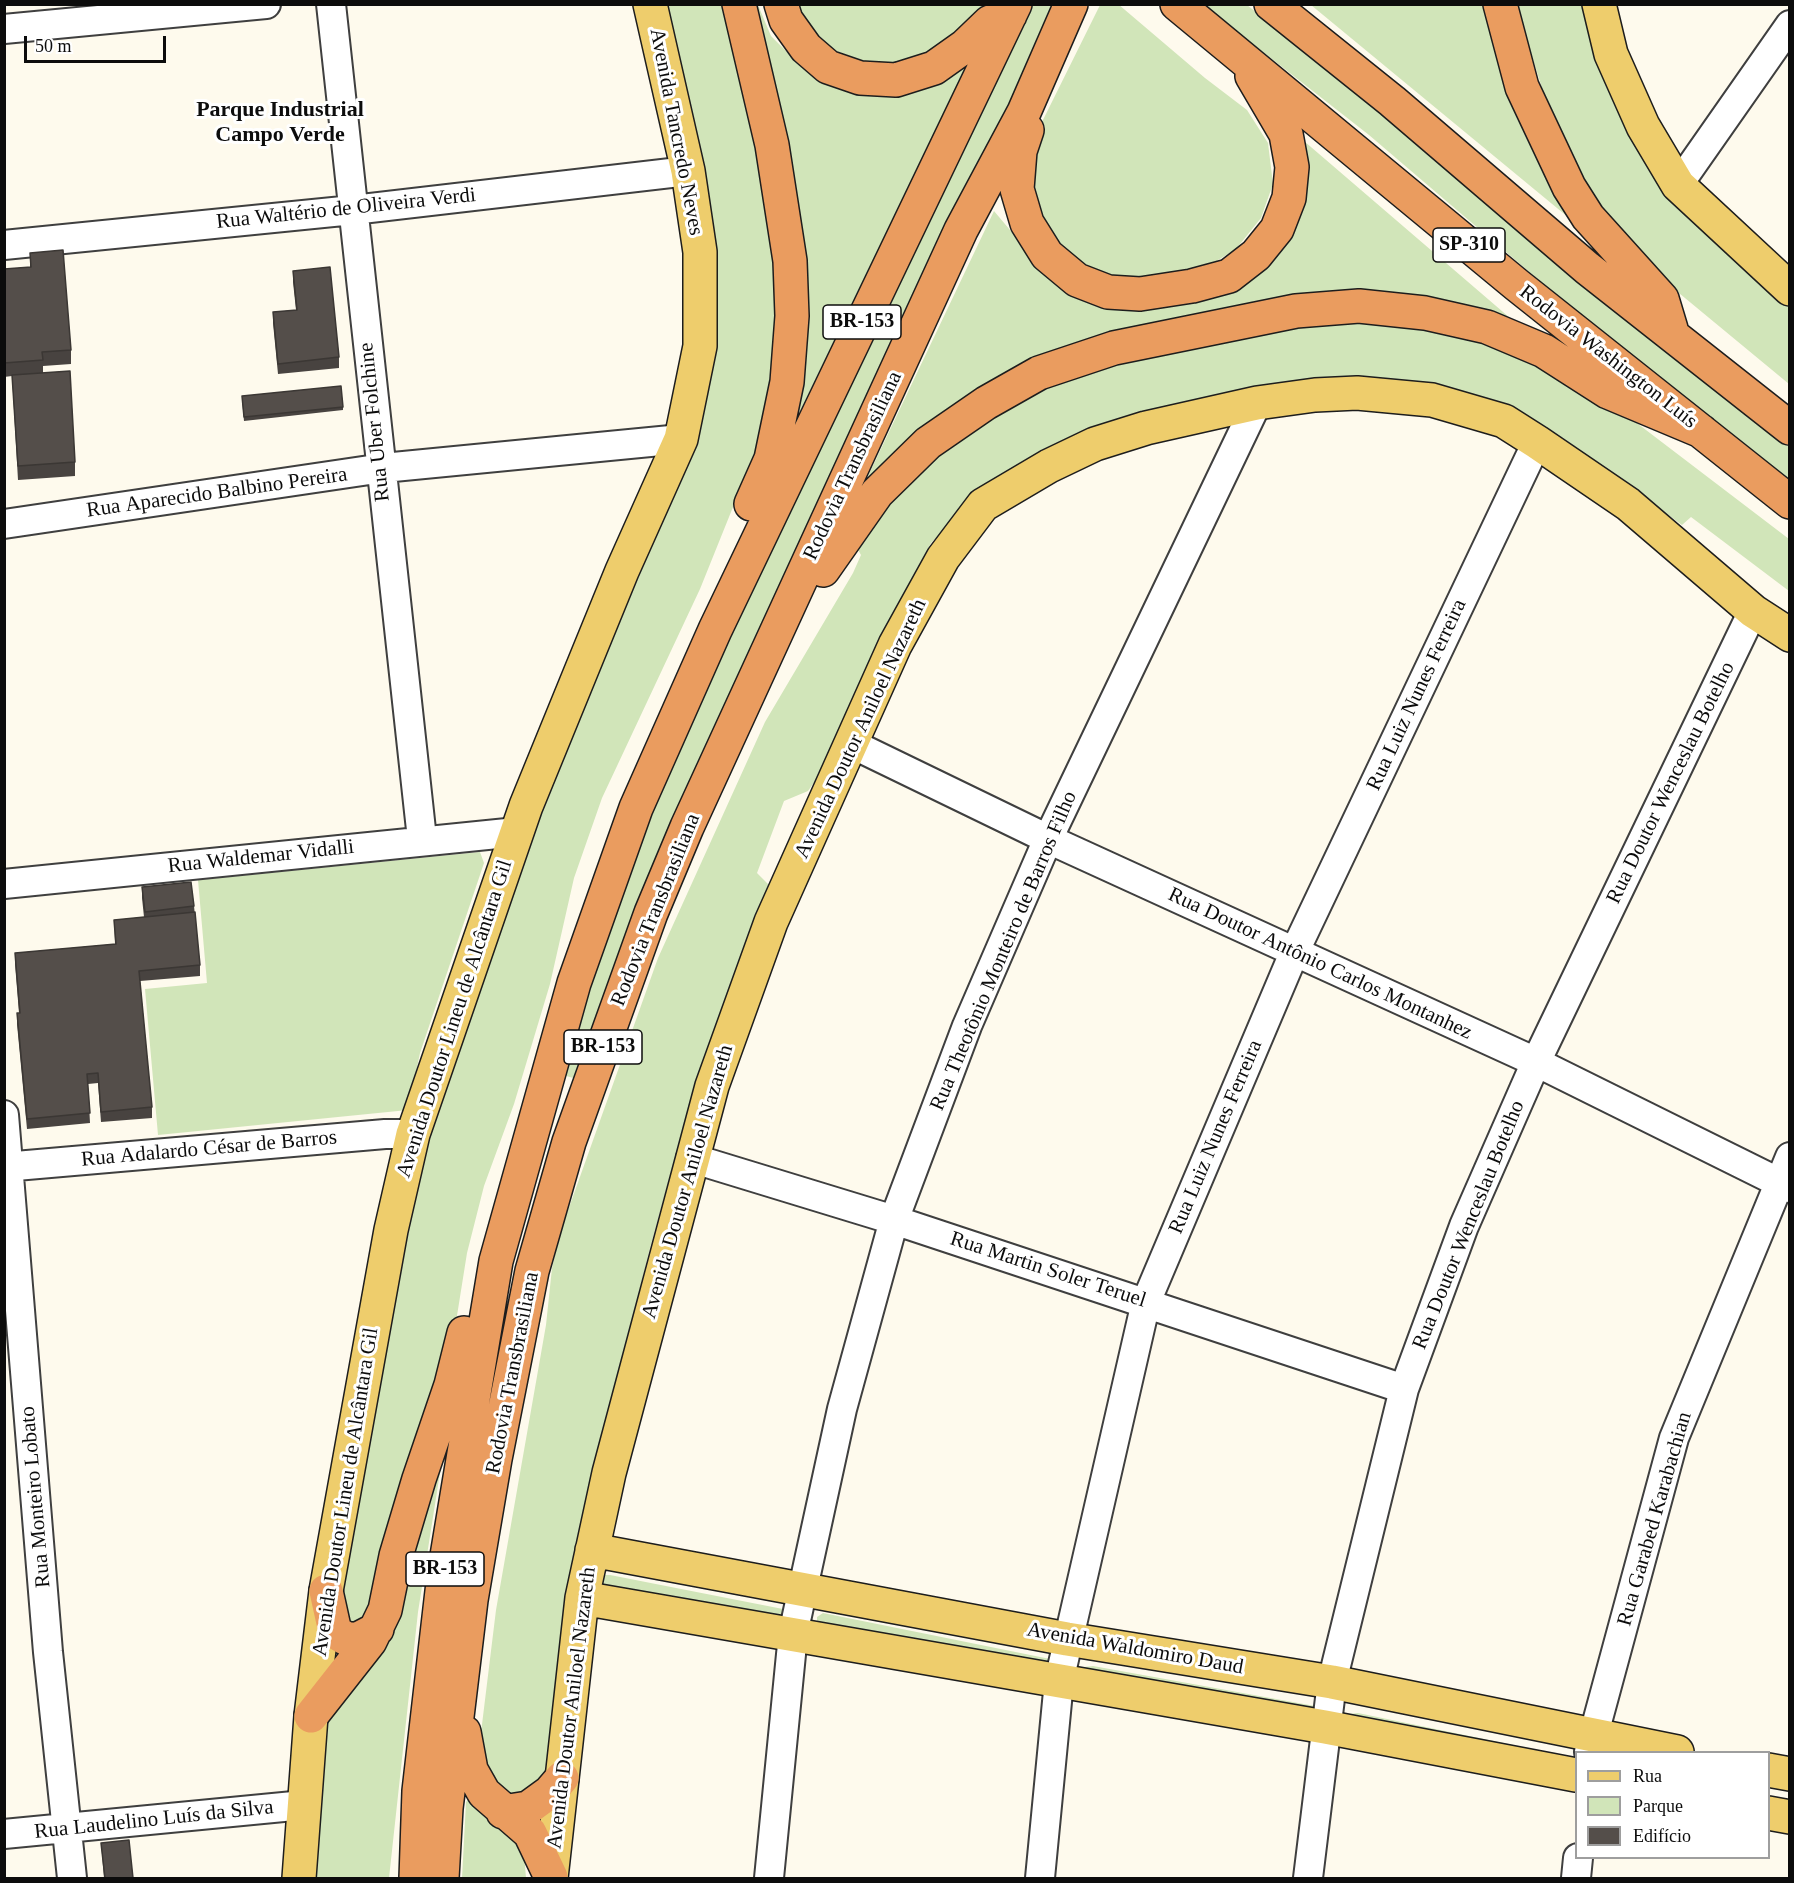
<!DOCTYPE html>
<meta charset="utf-8">
<style>
body{margin:0}
#map{position:relative;width:1794px;height:1883px;overflow:hidden;background:#fefaed;font-family:"Times New Roman",serif}
canvas{display:block}
.frame{position:absolute;inset:0;border:6px solid #0c0c0c;pointer-events:none}
.legend{position:absolute;left:1575px;top:1751px;width:195px;height:108px;box-sizing:border-box;background:#fff;border:2px solid #9e9e9e;margin:0;padding:8px 10px;list-style:none;font-size:18px;color:#0c0c0c}
.legend li{display:flex;align-items:center;gap:12px;height:30px}
.legend b{width:30px;border:2px solid #9e9e9e}
.scale{position:absolute;left:24px;top:36px;width:142px;height:27px;box-sizing:border-box;border:3px solid #0c0c0c;border-top:0;padding-left:8px;font-size:18px;line-height:21px;white-space:nowrap;color:#0c0c0c;-webkit-text-stroke:4px #fff;paint-order:stroke}
</style>
<div id="map">
<canvas width="1794" height="1883"></canvas>
<div class="frame"></div>
<ul class="legend">
<li><b style="height:8px;background:#eecd6c"></b>Rua</li>
<li><b style="height:16px;background:#d1e5b9"></b>Parque</li>
<li><b style="height:16px;background:#544e4a"></b>Edifício</li>
</ul>
<div class="scale">50 m</div>
</div>
<script>
const c = document.querySelector('canvas').getContext('2d');
c.lineJoin = 'round';
function fill(path, color) { c.fillStyle = color; c.fill(path, 'evenodd'); }
const shape = rows => new Path2D(rows.map(r => 'M' + r).join(''));
function strokePath(path, color, width, dash) { c.strokeStyle = color; c.lineWidth = width; c.lineCap = dash ? 'butt' : 'round'; c.setLineDash(dash || []); c.stroke(path); }
function write(font, color, halo, rows, align = 'center') {
  c.font = font + ' "Times New Roman",serif'; c.lineWidth = 6; c.setLineDash([]); c.textBaseline = 'middle'; c.strokeStyle = halo; c.fillStyle = color; for (const [text, x, y, turn = 0] of rows) {
    c.save(); c.translate(x, y); c.rotate((+turn || 0) * Math.PI / 180); c.textAlign = isNaN(turn) ? turn : align; if (halo) c.strokeText(text, 0, 0); c.fillText(text, 0, 0); c.restore();
  }
}
const green = shape([
 [1118,4,1205,78,1247,110,1268,143,1273,184,1261,218,1236,249,1210,265,1172,278,1123,282,1089,271,1039,225,1026,183,1039,128,1100,5],
 [661,5,726,5,766,170,780,324,762,435,700,589,602,798,574,878,550,984,514,1104,484,1186,467,1253,452,1347,379,1586,358,1629,334,1608,400,1251,431,1129,533,825,704,405],
 [747,5,758,5,771,36,809,74,870,96,921,89,968,65,786,440,794,382],
 [792,5,984,5,958,35,910,62,873,65,834,50,804,25],
 [1027,5,1058,5,577,1073,573,1078,560,1074,659,786],
 [1203,5,1247,5,1376,107,1652,339,1789,447,1789,483,1554,293,1369,135],
 [1311,5,1489,5,1580,227],
 [1516,5,1585,5,1601,59,1789,302,1789,384,1639,260,1605,216,1552,120],
 [1297,135,1517,324,1388,297,1061,353,858,497,994,211,1053,281,1136,308,1185,304,1231,290,1273,255],
 [1296,316,1480,333,1604,398,1789,539,1789,591,1691,517,1682,525,1563,438,1493,401,1317,380,976,497,931,543,888,624,820,774,808,791,784,801,757,873,769,885,685,1121,650,1248,589,1491,546,1775,518,1803,492,1788,479,1749,496,1610,546,1325,552,1268,561,1230,658,958,765,722,853,573,861,555,857,548,913,472,1037,384],
 [480,852,484,863,420,1053,408,1110,158,1135,145,989,207,983,198,880],
 [442,1460,418,1612,389,1878,310,1878,321,1720],
 [603,1575,610,1575,788,1610,783,1619,604,1587,599,1582],
 [823,1613,1055,1660,1055,1666,817,1623,817,1617],
 [1093,1666,1315,1706,1313,1713,1083,1674,1084,1667],
 [1358,1713,1576,1758,1576,1767,1346,1720,1349,1714],
 [470,1797,523,1841,526,1878,462,1878,466,1802]
]);
const minor = shape([
 [331,4,422,839],
 [4,29,266,4],
 [1678,185,1790,25],
 [4,245,353,210,688,171],
 [4,524,383,468,681,439],
 [850,743,1048,839,1536,1062,1790,1188],
 [4,884,517,832],
 [4,1115,48,1652,72,1878],
 [691,1158,894,1220,1404,1389],
 [4,1167,385,1134,413,1134],
 [1589,1752,1674,1438,1790,1157],
 [4,1834,304,1805],
 [769,1878,793,1634,842,1409,894,1220,967,1026,1048,839,1257,403],
 [1040,1878,1059,1681,1146,1302,1294,953,1537,442],
 [1308,1878,1332,1682,1404,1389,1464,1226,1536,1062,1753,611],
 [1576,1878,1578,1858]
]);
const major = shape([
 [1599,4,1611,54,1643,126,1678,185,1790,289],
 [592,1550,1067,1639,1332,1682,1677,1752],
 [582,1598,1325,1727,1576,1775],
 [1768,1770,1790,1774],
 [1768,1813,1790,1817],
 [299,1878,311,1716,326,1591,391,1230,413,1134,526,806,622,571,681,439,700,346,700,252,688,171,650,4],
 [551,1878,582,1598,609,1473,712,1086,771,922,895,645,943,558,983,505,1049,466,1095,444,1146,428,1257,403,1315,395,1357,393,1432,400,1504,421,1537,442,1628,504,1753,611,1790,635]
]);
const highway = shape([
 [739,4,772,145,790,261,792,316,787,382,771,459,751,504],
 [781,4,786,20,806,48,828,67,860,78,896,80,934,68,965,46,990,22,1010,15],
 [1177,4,1517,285,1790,502],
 [1271,4,1392,101,1587,268,1790,428],
 [1500,4,1522,87,1569,187,1588,217,1662,299,1671,329],
 [1027,130,1020,151,1017,189,1027,223,1047,255,1077,280,1108,292,1140,294,1192,286,1229,276,1256,255,1277,229,1289,198,1292,167,1286,134,1252,76],
 [823,570,877,493,928,443,986,403,1039,373,1114,348,1296,311,1359,306,1425,313,1487,327,1544,351,1608,392,1701,431],
 [326,1591,335,1632,345,1638,356,1640,377,1629],
 [311,1716,370,1641,385,1610,396,1556,419,1479,451,1385,464,1333],
 [464,1732,471,1770,484,1793,530,1833,551,1877],
 [503,1812,528,1808,550,1792,562,1778],
 [416,1878,419,1791,444,1574,496,1261,574,983,636,808,715,630,1015,4],
 [442,1878,446,1808,471,1600,495,1459,532,1271,569,1142,651,913,687,827,961,230,1024,112,1071,4]
]);
const wall = shape([
 [30,253,71,350,71,364,43,366,43,373,75,462,75,476,18,480,12,376,4,377,4,269,30,267],
 [293,271,339,357,339,368,278,374,273,323,273,312,296,310,293,282],
 [242,400,343,407,343,410,244,421],
 [142,887,194,906,200,965,200,976,140,981,152,1107,152,1118,101,1122,98,1083,88,1084,90,1123,27,1129,17,1024,17,1013,19,1013,15,964,15,953,115,944,114,920,144,917,142,898],
 [101,1843,133,1878,104,1878]
]);
const building = shape([
 [63,250,71,350,42,352,43,360,4,363,4,269,31,267,30,253,63,250],
 [330,267,339,357,278,364,273,312,297,310,293,271,330,267],
 [70,371,75,462,18,466,12,375,70,371],
 [341,386,343,407,244,417,242,396,341,386],
 [191,882,194,906,145,912,142,887,191,882],
 [195,912,200,965,139,971,152,1107,101,1112,98,1073,87,1074,90,1113,27,1119,17,1013,20,1013,15,953,116,944,114,920,195,912],
 [129,1840,133,1878,105,1878,101,1843,129,1840]
]);
const shields = [
 [1469,245,72],
 [862,322,78],
 [603,1047,78],
 [445,1569,78]
];
const shieldNames = [
 ["SP-310",1469,245],
 ["BR-153",862,322],
 ["BR-153",603,1047],
 ["BR-153",445,1569]
];
const streetNames = [
 ["Avenida Tancredo Neves",676,132,79],
 ["Rua Waltério de Oliveira Verdi",346,209,-6],
 ["Rodovia Washington Luís",1608,357,38],
 ["Rua Uber Folchine",375,422,-96],
 ["Rodovia Transbrasiliana",853,466,-65],
 ["Rua Aparecido Balbino Pereira",217,493,-8],
 ["Rua Luiz Nunes Ferreira",1417,695,-65],
 ["Avenida Doutor Aniloel Nazareth",861,729,-65],
 ["Rua Doutor Wenceslau Botelho",1671,783,-64],
 ["Rua Waldemar Vidalli",261,857,-6],
 ["Rodovia Transbrasiliana",656,910,-68],
 ["Rua Theotônio Monteiro de Barros Filho",1004,951,-67],
 ["Rua Doutor Antônio Carlos Montanhez",1320,964,25],
 ["Avenida Doutor Lineu de Alcântara Gil",455,1019,-72],
 ["Rua Luiz Nunes Ferreira",1216,1137,-67],
 ["Rua Adalardo César de Barros",209,1149,-5],
 ["Avenida Doutor Aniloel Nazareth",688,1182,-74],
 ["Rua Doutor Wenceslau Botelho",1469,1225,-68],
 ["Rua Martin Soler Teruel",1048,1270,18],
 ["Rodovia Transbrasiliana",513,1373,-79],
 ["Avenida Doutor Lineu de Alcântara Gil",346,1492,-81],
 ["Rua Monteiro Lobato",36,1497,-95],
 ["Rua Garabed Karabachian",1655,1519,-74],
 ["Avenida Waldomiro Daud",1135,1649,10],
 ["Avenida Doutor Aniloel Nazareth",572,1708,-83],
 ["Rua Laudelino Luís da Silva",154,1820,-6]
];
const neighbourhoodNames = [
 ["Parque Industrial",280,110],
 ["Campo Verde",280,135]
];
fill(green, '#d1e5b9');
strokePath(minor, '#3f3f3f', 32);
strokePath(major, '#1d1d1d', 36);
strokePath(highway, '#1d1d1d', 36);
strokePath(minor, '#fff', 28);
strokePath(major, '#eecd6c', 33);
strokePath(highway, '#ea9c5f', 33);
fill(wall, '#484340');
fill(building, '#544e4a');
strokePath(building, '#3b3734', 1.5);
for (const [x, y, w] of shields) { const box = new Path2D(); box.roundRect(x - w / 2, y - 17, w, 34, 4.5); c.fillStyle = '#fff'; c.fill(box); strokePath(box, '#0c0c0c', 1.5); }
write('bold 20px', '#0c0c0c', null, shieldNames);
write('21px', '#0c0c0c', '#fff', streetNames);
write('bold 22px', '#0c0c0c', '#fff', neighbourhoodNames);
</script>
